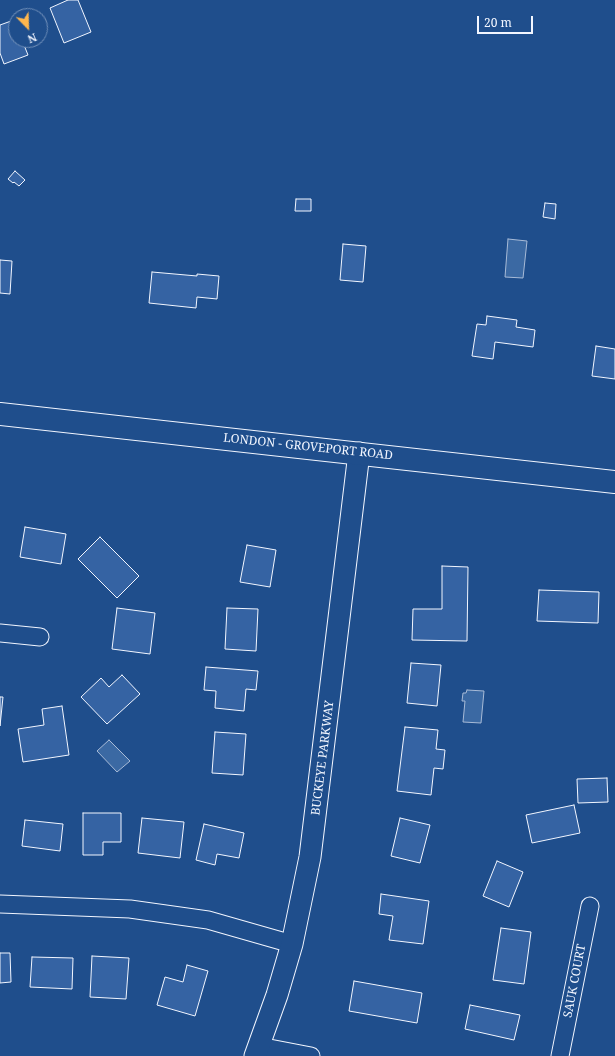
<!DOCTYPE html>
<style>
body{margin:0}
#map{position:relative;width:615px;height:1056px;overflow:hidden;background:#1f4e8c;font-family:"Noto Serif",serif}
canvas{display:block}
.north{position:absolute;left:8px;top:8px;width:40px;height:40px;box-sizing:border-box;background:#1f4e8c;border:1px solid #7391ba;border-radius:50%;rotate:157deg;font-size:11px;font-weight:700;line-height:16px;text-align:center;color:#f2f6ff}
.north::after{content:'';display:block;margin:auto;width:14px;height:18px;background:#ffb74d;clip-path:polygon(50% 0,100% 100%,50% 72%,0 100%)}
.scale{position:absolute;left:477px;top:16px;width:56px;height:18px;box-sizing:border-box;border:2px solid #f2f6ff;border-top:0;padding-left:5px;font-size:12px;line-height:14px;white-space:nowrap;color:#f2f6ff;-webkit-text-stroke:3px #1f4e8c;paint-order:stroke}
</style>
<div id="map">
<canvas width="615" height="1056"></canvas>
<div class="north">N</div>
<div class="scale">20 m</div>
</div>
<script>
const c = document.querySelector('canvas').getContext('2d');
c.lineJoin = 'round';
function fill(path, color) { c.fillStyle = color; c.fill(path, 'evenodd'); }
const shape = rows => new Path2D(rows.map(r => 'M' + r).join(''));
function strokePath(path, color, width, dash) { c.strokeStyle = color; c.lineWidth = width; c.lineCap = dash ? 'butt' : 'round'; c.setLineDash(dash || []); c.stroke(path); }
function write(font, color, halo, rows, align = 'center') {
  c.font = font + ' "Noto Serif",serif'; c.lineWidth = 3; c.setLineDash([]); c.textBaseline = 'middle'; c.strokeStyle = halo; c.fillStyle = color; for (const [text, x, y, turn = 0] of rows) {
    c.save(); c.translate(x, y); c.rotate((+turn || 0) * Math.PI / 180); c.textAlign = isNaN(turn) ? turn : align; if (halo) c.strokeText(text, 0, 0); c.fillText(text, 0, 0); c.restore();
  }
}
const water = shape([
 [508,239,527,241,523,278,505,277,508,239],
 [467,690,484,691,481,723,463,722,465,701,462,701,463,693,466,693,467,690],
 [109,740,130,761,117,772,97,751,109,740]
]);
const building = shape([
 [68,0,78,0,91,32,64,43,50,8,68,0],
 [14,20,16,25,16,40,22,40,28,55,4,64,0,53,0,25,14,20],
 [15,171,25,180,19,186,14,182,13,183,8,179,15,171],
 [296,199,311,199,311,211,295,211,296,199],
 [545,203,556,204,555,219,543,217,545,203],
 [343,244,366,246,363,282,340,280,343,244],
 [0,260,12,261,10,294,0,293,0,260],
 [152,272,197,276,197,274,219,276,217,299,197,297,196,308,149,303,152,272],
 [487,316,517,320,516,327,535,330,533,347,495,342,493,359,472,356,477,324,486,325,487,316],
 [596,346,615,349,615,379,592,376,596,346],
 [25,527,66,534,61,564,20,557,25,527],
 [100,537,139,576,117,598,78,559,100,537],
 [247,545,276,550,270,587,240,582,247,545],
 [442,566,468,567,467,641,412,640,413,609,442,609,442,566],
 [539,590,599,592,598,623,537,621,539,590],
 [117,608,155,613,150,654,112,649,117,608],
 [227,608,258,609,256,651,225,649,227,608],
 [411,663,441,665,437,706,407,703,411,663],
 [206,667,258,671,256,690,246,689,244,711,215,708,216,691,204,690,206,667],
 [122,675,140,694,107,724,81,697,101,678,109,687,122,675],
 [0,697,3,697,0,726,0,697],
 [62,706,69,755,23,762,18,729,44,725,42,709,62,706],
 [405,727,438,730,436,749,445,750,443,769,434,768,431,795,397,791,405,727],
 [215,732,246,734,243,775,212,773,215,732],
 [607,778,608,802,578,803,577,779,607,778],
 [574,805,580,833,532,843,526,815,574,805],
 [83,813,121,813,121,842,103,842,103,855,83,855,83,813],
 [142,818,184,822,180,858,138,853,142,818],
 [400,818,430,825,420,863,391,856,400,818],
 [25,820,63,824,60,851,22,846,25,820],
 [204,824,244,833,239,858,217,854,215,865,196,860,204,824],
 [497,861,523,872,509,907,483,896,497,861],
 [381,894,429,901,423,944,389,940,393,916,379,914,381,894],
 [501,928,531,932,524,984,493,980,501,928],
 [0,953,10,953,11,982,0,983,0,953],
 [92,956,129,958,126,999,90,997,92,956],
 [32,957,73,958,72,989,30,987,32,957],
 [187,965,208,971,195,1016,157,1005,165,977,183,982,187,965],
 [354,981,422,993,417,1023,349,1011,354,981],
 [470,1005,520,1015,514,1040,465,1029,470,1005]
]);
const minor = shape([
 [0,633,40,637],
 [0,904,130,909,208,920,292,944],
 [259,1046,311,1056],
 [560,1056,590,906]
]);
const tertiary = shape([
 [255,1056,277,995,292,944,310,857,359,453]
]);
const secondary = shape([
 [0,414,615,482]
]);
const streetNames = [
 ["LONDON - GROVEPORT ROAD",308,447,6],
 ["BUCKEYE PARKWAY",323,758,-83],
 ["SAUK COURT",575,981,-79]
];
fill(water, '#3b69a3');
strokePath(water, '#a8bbd7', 1);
fill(building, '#3563a3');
strokePath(building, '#f2f6ff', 1);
strokePath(minor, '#f2f6ff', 19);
strokePath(tertiary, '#f2f6ff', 23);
strokePath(secondary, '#f2f6ff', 24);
strokePath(minor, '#1f4e8c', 17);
strokePath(tertiary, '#1f4e8c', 21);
strokePath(secondary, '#1f4e8c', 22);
write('12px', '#f2f6ff', '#1f4e8c', streetNames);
</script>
